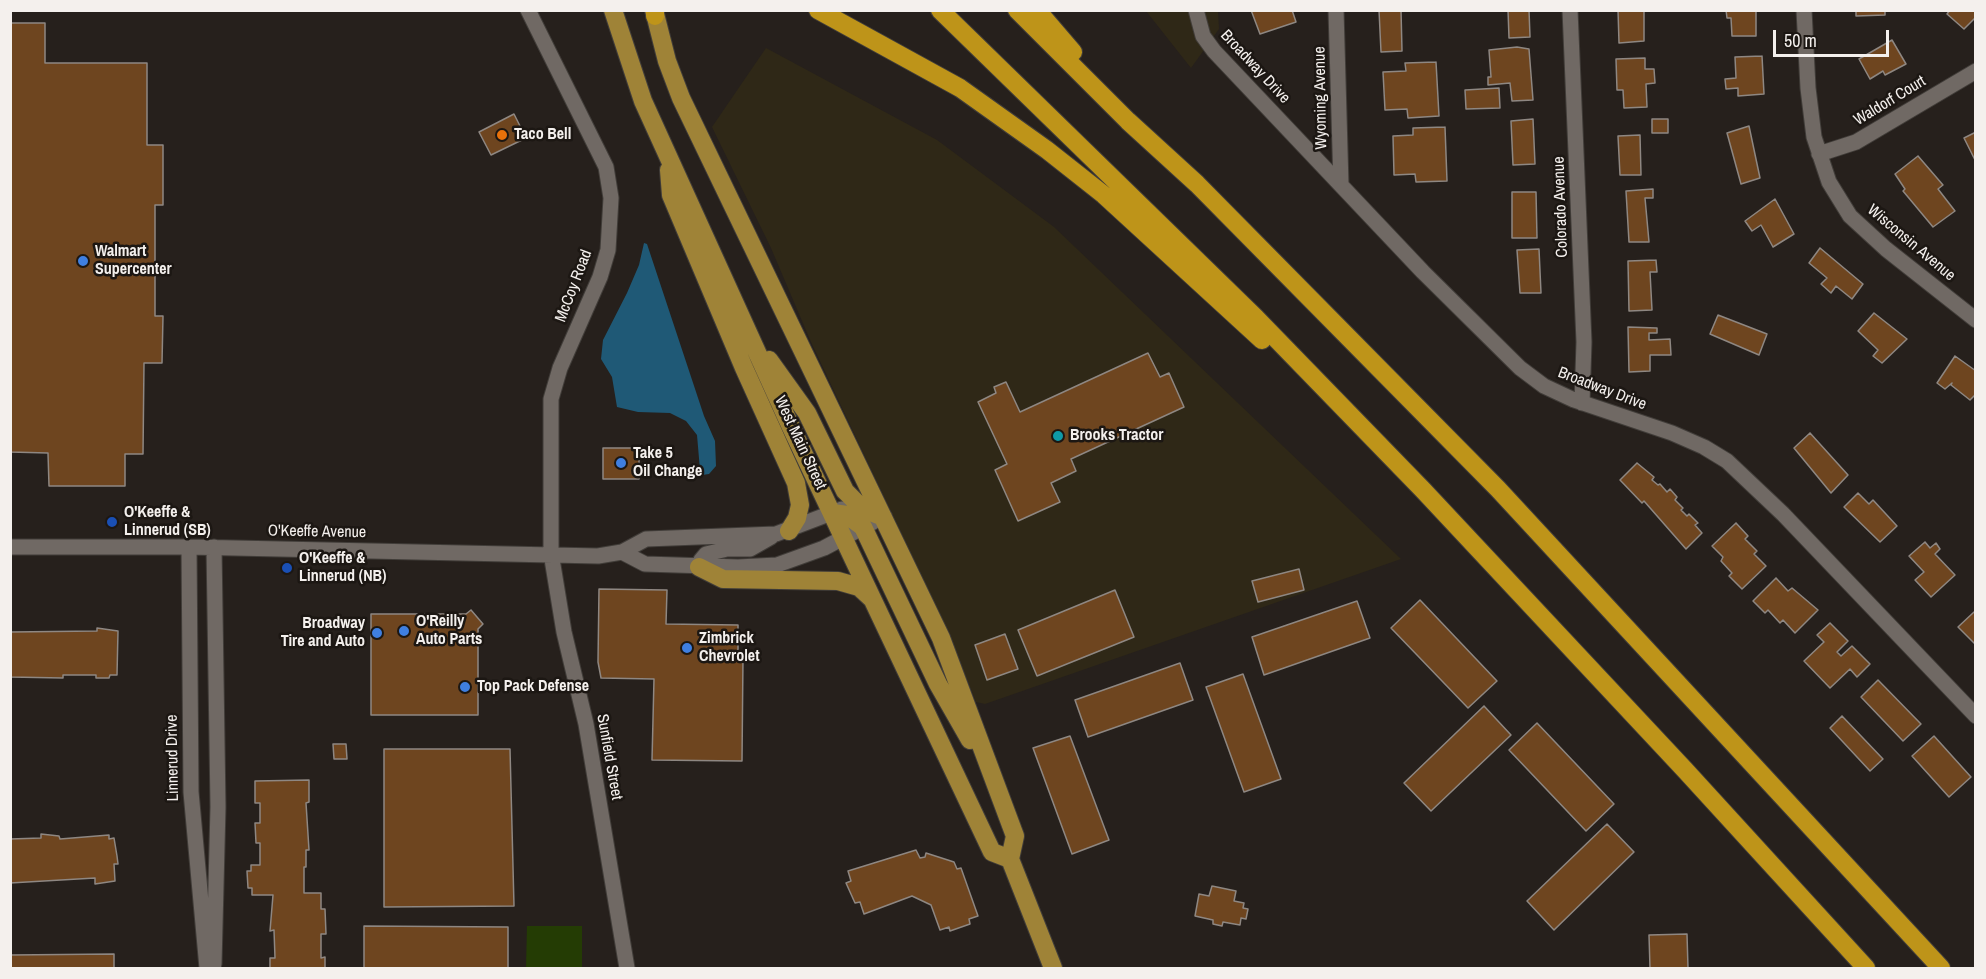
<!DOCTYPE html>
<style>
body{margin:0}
#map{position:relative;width:1986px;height:979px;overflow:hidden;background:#26201c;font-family:"Archivo Narrow",sans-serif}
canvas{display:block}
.frame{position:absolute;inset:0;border:12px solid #f4f0ed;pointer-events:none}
.scale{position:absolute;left:1773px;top:30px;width:116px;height:27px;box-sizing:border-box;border:3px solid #f4f0ed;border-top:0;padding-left:8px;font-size:18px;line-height:21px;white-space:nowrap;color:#f4f0ed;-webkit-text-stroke:4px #1c1713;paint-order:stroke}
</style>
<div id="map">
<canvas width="1986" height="979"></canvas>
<div class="frame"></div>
<div class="scale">50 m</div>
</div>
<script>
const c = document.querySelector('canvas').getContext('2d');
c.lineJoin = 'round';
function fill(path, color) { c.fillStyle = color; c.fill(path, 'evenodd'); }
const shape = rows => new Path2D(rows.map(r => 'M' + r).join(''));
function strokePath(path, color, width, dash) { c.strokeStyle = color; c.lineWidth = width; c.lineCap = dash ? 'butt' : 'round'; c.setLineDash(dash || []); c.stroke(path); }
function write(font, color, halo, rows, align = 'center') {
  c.font = font + ' "Archivo Narrow",sans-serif'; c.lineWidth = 5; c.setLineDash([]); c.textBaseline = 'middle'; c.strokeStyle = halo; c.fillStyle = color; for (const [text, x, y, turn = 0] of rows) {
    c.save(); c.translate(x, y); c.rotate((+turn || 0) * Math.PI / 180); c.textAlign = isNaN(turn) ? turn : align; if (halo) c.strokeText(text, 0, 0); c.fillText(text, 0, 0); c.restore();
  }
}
const industrial = shape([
 [1146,11,1218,11,1219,29,1191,68],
 [766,48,937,140,1054,227,1401,559,985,704,976,702,949,635,811,342,771,248,712,127]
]);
const green = shape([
 [527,926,582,926,582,968,526,968]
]);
const water = shape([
 [644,243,647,244,704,416,715,441,716,466,709,474,702,475,700,470,697,435,686,421,670,413,638,412,617,407,612,377,601,359,603,340,627,293,639,265]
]);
const building = shape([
 [1251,10,1292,10,1296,22,1260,34,1251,10],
 [1379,10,1401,10,1402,51,1381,52,1379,10],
 [1508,10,1529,10,1530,37,1509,38,1508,10],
 [1618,10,1644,10,1644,41,1619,43,1618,10],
 [1726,10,1756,10,1756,36,1732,36,1731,18,1727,18,1726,10],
 [1856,10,1885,10,1885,15,1856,16,1856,10],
 [1950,10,1976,10,1976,17,1964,29,1947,14,1950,10],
 [10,23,45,23,45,63,147,63,147,145,163,145,163,205,155,205,155,316,163,316,162,363,144,363,143,454,125,454,125,486,49,486,48,453,10,452,10,23],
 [1892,40,1906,64,1885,75,1883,71,1870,79,1859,59,1892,40],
 [1517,47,1529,49,1533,100,1512,101,1510,83,1488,85,1488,77,1491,77,1489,50,1517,47],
 [1762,56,1764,94,1738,96,1738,88,1726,89,1725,79,1736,78,1735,57,1762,56],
 [1645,58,1645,69,1654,69,1655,83,1646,84,1647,107,1624,108,1623,90,1617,90,1616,59,1645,58],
 [1436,62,1439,116,1408,118,1407,109,1385,110,1383,72,1406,71,1405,63,1436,62],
 [1499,88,1500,108,1466,109,1465,90,1499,88],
 [514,114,526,138,491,155,479,132,514,114],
 [1533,119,1535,164,1513,165,1511,121,1533,119],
 [1652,119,1668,119,1668,133,1652,133,1652,119],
 [1749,126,1760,178,1741,184,1727,133,1749,126],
 [1445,127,1447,181,1416,182,1415,174,1394,175,1393,136,1413,135,1413,128,1445,127],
 [1976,132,1976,162,1964,138,1976,132],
 [1640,135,1641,175,1620,175,1618,136,1640,135],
 [1918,156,1943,185,1938,189,1955,211,1933,227,1903,191,1905,189,1895,174,1918,156],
 [1653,189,1653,198,1645,198,1649,242,1629,242,1626,191,1653,189],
 [1512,192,1536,192,1537,238,1512,238,1512,192],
 [1775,199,1794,234,1773,247,1761,225,1752,231,1745,221,1775,199],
 [1820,248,1863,284,1852,299,1836,286,1831,293,1821,284,1827,278,1809,263,1820,248],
 [1539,249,1541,293,1520,293,1517,250,1539,249],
 [1656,260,1657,272,1650,272,1652,310,1629,311,1628,261,1656,260],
 [1874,313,1907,339,1882,363,1873,356,1878,350,1858,331,1874,313],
 [1718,315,1767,334,1759,355,1710,334,1718,315],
 [1628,327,1657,328,1657,333,1649,333,1649,340,1670,339,1671,355,1650,355,1650,371,1629,372,1628,327],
 [1148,353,1160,377,1169,373,1184,407,1071,459,1076,471,1051,483,1060,502,1018,521,995,470,1007,464,978,402,996,393,994,387,1006,382,1020,412,1148,353],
 [1955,356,1976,371,1976,394,1970,400,1951,385,1952,383,1945,389,1937,383,1955,356],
 [1810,433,1848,475,1831,493,1794,448,1810,433],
 [603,448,639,448,639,479,603,479,603,448],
 [1637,463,1654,477,1652,480,1658,485,1660,484,1667,492,1670,489,1677,497,1675,500,1683,508,1681,510,1687,516,1689,514,1698,523,1695,525,1702,533,1686,549,1644,501,1642,503,1620,480,1637,463],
 [1858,493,1869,504,1873,500,1897,526,1880,542,1844,507,1858,493],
 [1736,523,1748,536,1745,539,1757,551,1754,554,1766,566,1742,589,1729,576,1732,573,1721,561,1723,557,1712,546,1736,523],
 [1925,542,1930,548,1936,543,1940,549,1935,554,1955,575,1931,597,1915,580,1924,572,1909,556,1925,542],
 [1299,569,1304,590,1258,602,1252,581,1299,569],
 [1776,578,1788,591,1792,588,1818,610,1795,633,1783,620,1780,623,1768,610,1765,613,1753,601,1776,578],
 [599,589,667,590,666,624,738,625,738,657,743,657,742,761,652,760,654,679,601,678,598,662,599,589],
 [1115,590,1134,637,1037,676,1018,630,1115,590],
 [1420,600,1497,681,1468,708,1391,628,1420,600],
 [1357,601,1370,638,1264,675,1252,637,1357,601],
 [471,610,483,624,478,629,478,715,371,715,371,614,466,614,471,610],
 [1974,612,1976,613,1976,645,1958,627,1974,612],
 [1830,623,1848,641,1837,652,1841,656,1852,646,1870,664,1857,677,1850,669,1830,688,1804,661,1824,642,1817,635,1830,623],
 [97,628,118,631,117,675,110,675,109,678,96,678,96,675,63,675,63,678,10,677,10,632,97,631,97,628],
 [1005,634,1018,669,987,680,975,645,1005,634],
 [1180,663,1193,700,1088,737,1075,700,1180,663],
 [1243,674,1281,779,1244,792,1206,687,1243,674],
 [1878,680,1921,724,1903,741,1861,697,1878,680],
 [1484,706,1511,735,1431,811,1404,783,1484,706],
 [1842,716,1883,759,1870,771,1830,728,1842,716],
 [1537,723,1614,804,1586,831,1509,750,1537,723],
 [1070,736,1109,840,1072,854,1033,748,1070,736],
 [1934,736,1971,777,1949,797,1912,756,1934,736],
 [333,744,346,744,347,759,334,759,333,744],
 [384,749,510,749,514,906,384,907,384,749],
 [309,780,309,802,306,803,309,850,306,850,306,867,304,867,304,893,321,893,321,909,325,909,326,934,321,934,321,958,325,957,325,968,270,968,270,958,275,958,274,930,270,931,273,895,252,895,252,888,248,888,247,871,251,871,251,865,260,865,260,843,256,843,255,823,260,823,260,803,255,803,255,781,309,780],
 [1607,824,1634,852,1554,930,1527,901,1607,824],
 [41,834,59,836,60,839,109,835,109,839,114,838,117,856,118,864,114,864,115,881,95,884,95,878,10,883,10,839,41,838,41,834],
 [916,850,920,858,925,857,926,853,954,862,957,869,961,868,978,916,969,919,970,924,950,931,949,927,940,930,931,905,912,896,864,914,860,902,855,903,846,883,851,881,848,871,916,850],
 [1212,886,1236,891,1234,901,1244,903,1243,908,1248,909,1246,919,1241,918,1240,925,1223,922,1222,926,1213,924,1213,920,1195,916,1199,894,1209,896,1212,886],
 [364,926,508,927,508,968,364,968,364,926],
 [1687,934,1688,968,1650,968,1649,935,1687,934],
 [114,954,114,968,10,968,10,955,114,954]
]);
const minor = shape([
 [528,10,606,167,611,198,608,250,600,277,560,368,551,399,551,553,564,632,586,724,627,968],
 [1196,10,1203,36,1214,51,1423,272,1520,368,1544,386,1574,400,1672,433,1704,447,1727,461,1783,514,1976,716],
 [1336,10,1341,185],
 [1570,10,1584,342,1582,403],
 [1804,10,1808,88,1814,137,1829,182,1850,216,1886,249,1976,320],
 [1819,154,1856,142,1976,71],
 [10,547,189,547,598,556,622,552,646,539,776,534,842,509],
 [189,547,191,792,207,968],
 [622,552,645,564,738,567,777,565,824,548,873,522],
 [699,567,701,560,706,554,727,549,750,549,771,537],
 [214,964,218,807,214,547]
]);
const major = shape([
 [613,10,643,101,790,425,992,852,1010,859],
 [654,10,667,61,681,98,941,638,1015,836,1010,859,1053,968],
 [669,170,671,195,744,368,796,483,800,505,797,518,789,531],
 [769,360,807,413,845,491,863,509,883,517],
 [833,513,847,515,863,527,938,684,970,740],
 [699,567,723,579,838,581,859,587,872,599]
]);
const highway = shape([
 [818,10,960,88,1047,150,1104,195,1262,340],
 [940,10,1256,318,1423,490,1685,770,1866,968],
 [1017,10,1128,121,1197,184,1498,489,1941,968],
 [1037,10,1073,52],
 [655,16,655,10]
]);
const markers = [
 [502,135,6,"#e8710a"],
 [83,261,6,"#3f7fe0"],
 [1058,436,6,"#0f9aa8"],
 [621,463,6,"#3f7fe0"],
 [112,522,6,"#1a4fb4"],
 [287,568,6,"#1a4fb4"],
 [404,631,6,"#3f7fe0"],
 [377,633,6,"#3f7fe0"],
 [687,648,6,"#3f7fe0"],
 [465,687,6,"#3f7fe0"]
];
const streetNames = [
 ["Broadway Drive",1255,67,47],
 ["Wyoming Avenue",1321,98,-91],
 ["Waldorf Court",1890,101,-31],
 ["Colorado Avenue",1561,207,-92],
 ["Wisconsin Avenue",1911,243,40],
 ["McCoy Road",574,286,-69],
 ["Broadway Drive",1602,389,21],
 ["West Main Street",800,443,65],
 ["O'Keeffe Avenue",317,532,1],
 ["Sunfield Street",609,757,80],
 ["Linnerud Drive",173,758,-91]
];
const poiNames = [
 ["Taco Bell",514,135],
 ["Walmart",95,252],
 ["Supercenter",95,270],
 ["Brooks Tractor",1070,436],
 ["Take 5",633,454],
 ["Oil Change",633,472],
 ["O'Keeffe &",124,513],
 ["Linnerud (SB)",124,531],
 ["O'Keeffe &",299,559],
 ["Linnerud (NB)",299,577],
 ["O'Reilly",416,622],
 ["Auto Parts",416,640],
 ["Broadway",365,624,"right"],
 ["Tire and Auto",365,642,"right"],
 ["Zimbrick",699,639],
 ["Chevrolet",699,657],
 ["Top Pack Defense",477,687]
];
fill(industrial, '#2f2817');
fill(green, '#243c04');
fill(water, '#1f5976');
fill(building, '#6e451f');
strokePath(building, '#8e8782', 1.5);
strokePath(minor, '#413d39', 17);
strokePath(major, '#413d39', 20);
strokePath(highway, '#413d39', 20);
strokePath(minor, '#706964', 15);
strokePath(major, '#9f8337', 18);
strokePath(highway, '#be9419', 18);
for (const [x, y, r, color] of markers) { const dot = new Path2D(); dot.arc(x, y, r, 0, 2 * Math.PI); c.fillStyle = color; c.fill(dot); strokePath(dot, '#1c1713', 2); }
write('16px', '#f4f0ed', '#1c1713', streetNames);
write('bold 16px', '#f4f0ed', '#1c1713', poiNames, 'left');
</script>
